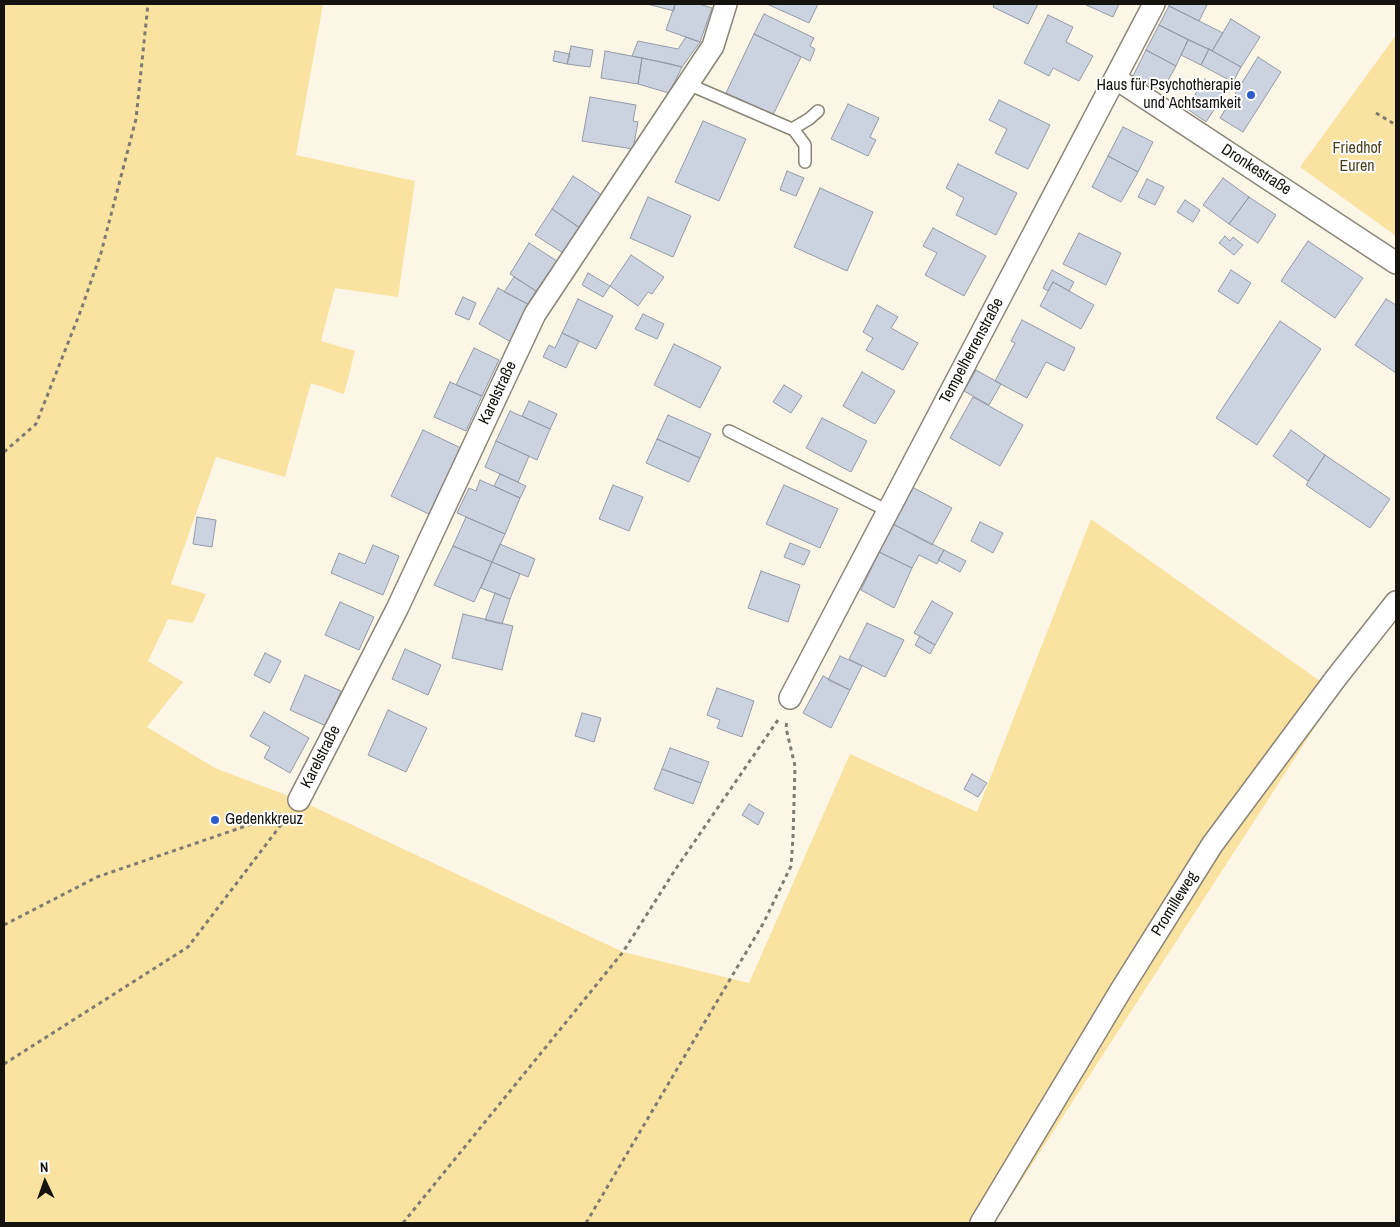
<!DOCTYPE html>
<meta charset="utf-8">
<style>
body{margin:0}
#map{position:relative;width:1400px;height:1227px;overflow:hidden;background:#fcf6e7;font-family:"Archivo Narrow",sans-serif}
canvas{display:block}
.frame{position:absolute;inset:0;border:5px solid #15130e;pointer-events:none}
.north{position:absolute;left:20px;top:1157px;width:50px;height:50px;-webkit-text-stroke:4px #fff;paint-order:stroke;rotate:357deg;font-size:14px;font-weight:700;line-height:20px;text-align:center;color:#15130e}
.north::after{content:'';display:block;margin:auto;width:18px;height:22px;background:#15130e;clip-path:polygon(50% 0,100% 100%,50% 72%,0 100%)}
</style>
<div id="map">
<canvas width="1400" height="1227"></canvas>
<div class="frame"></div>
<div class="north">N</div>
</div>
<script>
const c = document.querySelector('canvas').getContext('2d');
c.lineJoin = 'round';
function fill(path, color) { c.fillStyle = color; c.fill(path, 'evenodd'); }
const shape = rows => new Path2D(rows.map(r => 'M' + r).join(''));
function strokePath(path, color, width, dash) { c.strokeStyle = color; c.lineWidth = width; c.lineCap = dash ? 'butt' : 'round'; c.setLineDash(dash || []); c.stroke(path); }
function write(font, color, halo, rows, align = 'center') {
  c.font = font + ' "Archivo Narrow",sans-serif'; c.lineWidth = 4; c.setLineDash([]); c.textBaseline = 'middle'; c.strokeStyle = halo; c.fillStyle = color; for (const [text, x, y, turn = 0] of rows) {
    c.save(); c.translate(x, y); c.rotate((+turn || 0) * Math.PI / 180); c.textAlign = isNaN(turn) ? turn : align; if (halo) c.strokeText(text, 0, 0); c.fillText(text, 0, 0); c.restore();
  }
}
const green = shape([
 [4,4,323,4,296,155,415,181,398,297,335,288,321,341,355,351,344,394,311,383,285,477,216,457,171,584,206,594,193,623,168,619,148,661,183,682,147,727,215,768,299,800,623,952,749,983,850,754,977,812,1091,519,1337,693,994,1223,4,1223],
 [1396,35,1396,236,1300,167]
]);
const building = shape([
 [647,4,675,4,674,11,647,4],
 [675,4,699,4,712,8,700,42,666,30,675,4],
 [767,4,818,4,809,23,767,4],
 [994,4,1038,4,1028,24,993,7,994,4],
 [1084,4,1119,4,1113,17,1084,4],
 [1170,4,1205,4,1207,5,1199,21,1169,6,1170,4],
 [1169,6,1223,33,1212,51,1159,25,1169,6],
 [764,14,814,38,810,46,815,49,810,61,754,34,764,14],
 [1048,15,1073,27,1066,42,1093,56,1079,81,1053,68,1049,76,1024,63,1048,15],
 [1231,19,1260,37,1241,67,1212,51,1231,19],
 [1159,25,1188,40,1176,66,1146,50,1159,25],
 [754,34,801,57,773,115,726,93,754,34],
 [686,37,700,42,682,67,671,64,632,56,638,41,678,49,686,37],
 [1188,40,1209,49,1201,65,1181,55,1188,40],
 [571,46,593,50,590,67,567,64,571,46],
 [1209,49,1241,67,1233,82,1201,65,1209,49],
 [1146,50,1176,66,1162,91,1133,76,1146,50],
 [555,51,570,54,567,64,553,61,555,51],
 [605,51,642,58,638,84,601,78,605,51],
 [1258,57,1281,72,1243,132,1220,118,1258,57],
 [642,58,682,67,669,93,638,84,642,58],
 [1205,79,1225,93,1206,122,1186,108,1205,79],
 [590,97,636,105,633,121,638,122,633,149,582,141,590,97],
 [999,100,1050,125,1028,169,995,153,1007,129,989,120,999,100],
 [848,104,879,118,870,137,876,140,868,156,831,139,848,104],
 [703,121,746,139,719,201,675,182,703,121],
 [1123,127,1153,142,1138,172,1108,156,1123,127],
 [1108,156,1138,172,1121,202,1092,187,1108,156],
 [958,164,1017,193,996,235,956,215,964,198,946,188,958,164],
 [787,171,804,178,796,196,780,190,787,171],
 [573,176,602,195,580,228,552,209,573,176],
 [1223,178,1249,197,1229,224,1203,205,1223,178],
 [1147,179,1164,187,1155,205,1138,197,1147,179],
 [820,188,873,212,847,271,794,247,820,188],
 [648,197,691,216,673,257,630,238,648,197],
 [1249,197,1276,215,1258,243,1229,224,1249,197],
 [1185,200,1200,210,1193,222,1177,212,1185,200],
 [552,209,580,228,563,253,535,235,552,209],
 [933,228,986,256,964,296,925,275,937,253,923,246,933,228],
 [1079,233,1121,253,1106,285,1063,264,1079,233],
 [1225,236,1230,241,1233,237,1243,245,1234,255,1219,243,1225,236],
 [1308,241,1363,278,1335,318,1281,281,1308,241],
 [529,243,557,261,536,291,510,274,529,243],
 [631,255,664,277,652,294,648,292,638,306,610,286,631,255],
 [1052,270,1074,282,1069,291,1053,282,1048,291,1043,288,1052,270],
 [1231,270,1251,283,1238,304,1218,291,1231,270],
 [588,273,610,286,603,297,582,285,588,273],
 [514,277,536,291,528,304,504,292,514,277],
 [1053,282,1094,305,1081,329,1040,306,1053,282],
 [498,288,531,306,511,342,479,324,498,288],
 [463,297,476,303,469,320,455,314,463,297],
 [578,299,613,316,596,349,562,333,578,299],
 [1386,299,1396,305,1396,373,1355,345,1386,299],
 [877,305,898,317,891,328,918,343,903,370,866,350,873,338,863,332,877,305],
 [643,314,664,324,657,339,635,329,643,314],
 [1022,320,1075,348,1064,371,1046,362,1027,398,995,381,1015,343,1011,341,1022,320],
 [1280,321,1321,349,1257,445,1216,418,1280,321],
 [562,333,579,341,566,368,543,357,549,345,555,348,562,333],
 [674,344,721,367,700,408,654,385,674,344],
 [474,348,499,360,482,396,456,385,474,348],
 [976,370,1001,384,989,405,964,391,976,370],
 [862,372,895,391,875,424,843,406,862,372],
 [450,382,482,396,466,431,434,417,450,382],
 [784,385,802,396,791,413,773,402,784,385],
 [973,397,1023,425,1000,466,950,438,973,397],
 [529,401,557,414,550,429,522,416,529,401],
 [510,411,550,429,537,460,496,441,510,411],
 [668,415,711,434,700,458,657,439,668,415],
 [822,418,867,441,851,472,806,448,822,418],
 [423,430,461,448,429,514,391,496,423,430],
 [1291,430,1325,455,1308,481,1273,456,1291,430],
 [657,439,700,458,689,482,646,463,657,439],
 [496,441,529,456,518,482,485,467,496,441],
 [1325,455,1390,499,1370,528,1306,485,1325,455],
 [500,474,526,486,520,498,494,486,500,474],
 [480,480,520,498,505,534,457,513,469,488,476,491,480,480],
 [613,485,643,497,629,531,599,519,613,485],
 [784,485,838,509,820,548,766,524,784,485],
 [912,487,952,508,932,545,893,524,912,487],
 [197,517,216,520,212,547,193,544,197,517],
 [466,517,505,534,492,562,453,546,466,517],
 [980,522,1003,533,993,553,971,541,980,522],
 [893,524,944,550,937,564,919,555,912,568,879,552,893,524],
 [790,543,810,551,804,565,784,557,790,543],
 [500,544,535,559,528,577,492,562,500,544],
 [373,545,399,556,383,595,331,573,339,553,365,564,373,545],
 [453,546,492,562,474,602,434,585,453,546],
 [944,550,966,561,960,572,938,560,944,550],
 [879,552,912,568,894,608,861,590,879,552],
 [492,562,520,574,510,599,481,588,492,562],
 [761,571,800,585,788,622,748,608,761,571],
 [495,593,510,599,502,624,485,620,495,593],
 [932,601,953,613,935,645,914,633,932,601],
 [340,602,374,617,359,650,325,635,340,602],
 [463,614,513,626,502,670,452,658,463,614],
 [867,623,904,640,885,677,849,659,867,623],
 [920,636,935,645,930,654,915,645,920,636],
 [405,649,441,665,428,695,392,679,405,649],
 [265,653,281,661,270,683,254,675,265,653],
 [840,656,862,666,850,690,828,680,840,656],
 [305,675,341,691,326,726,290,710,305,675],
 [823,676,850,690,831,728,803,713,823,676],
 [717,688,754,701,742,737,717,728,720,720,707,715,717,688],
 [388,710,427,728,406,772,368,755,388,710],
 [264,712,309,738,290,773,264,758,270,747,250,736,264,712],
 [582,713,601,718,594,742,575,736,582,713],
 [670,748,709,762,701,783,662,769,670,748],
 [662,769,701,783,693,804,654,789,662,769],
 [972,774,987,783,978,797,964,789,972,774],
 [749,804,764,813,758,825,742,815,749,804]
]);
const path = shape([
 [1376,113,1396,125],
 [4,452,36,424,81,310,101,253,136,119,148,4],
 [4,925,97,877,281,814],
 [4,1064,188,947,287,817],
 [403,1223,623,952,675,870,780,717],
 [586,1223,764,922,791,866,793,838,795,766,786,728,787,720]
]);
const lane = shape([
 [688,84,794,130,805,145,805,162],
 [792,129,809,119,818,111],
 [729,431,888,511]
]);
const street = shape([
 [1115,78,1396,263],
 [790,698,1154,4],
 [299,800,397,609,535,314,713,46,726,4],
 [981,1223,1121,990,1212,845,1336,678,1396,602]
]);
const markers = [
 [1251,95,5,"#2e5ecd"],
 [215,820,5,"#2e5ecd"]
];
const poiNames = [
 ["Haus für Psychotherapie",1241,86],
 ["und Achtsamkeit",1241,104],
 ["Gedenkkreuz",225,820,"left"]
];
const parkNames = [
 ["Friedhof",1357,149],
 ["Euren",1357,167]
];
const streetNames = [
 ["Dronkestraße",1256,170,33],
 ["Tempelherrenstraße",972,351,-62],
 ["Karelstraße",498,393,-65],
 ["Karelstraße",321,757,-63],
 ["Promilleweg",1175,904,-58]
];
fill(green, '#fae2a1');
fill(building, '#cbd2e0');
strokePath(building, '#949ba8', 1);
strokePath(lane, '#8b8578', 14);
strokePath(street, '#8b8578', 24);
strokePath(path, '#7f7b72', 3, [4, 4]);
strokePath(lane, '#fff', 11);
strokePath(street, '#fff', 21);
for (const [x, y, r, color] of markers) { const dot = new Path2D(); dot.arc(x, y, r, 0, 2 * Math.PI); c.fillStyle = color; c.fill(dot); strokePath(dot, '#fff', 2); }
write('16px', '#15130e', '#fff', poiNames, 'right');
write('16px', '#4d3f1a', '#fff', parkNames);
write('16px', '#15130e', '#fff', streetNames);
</script>
